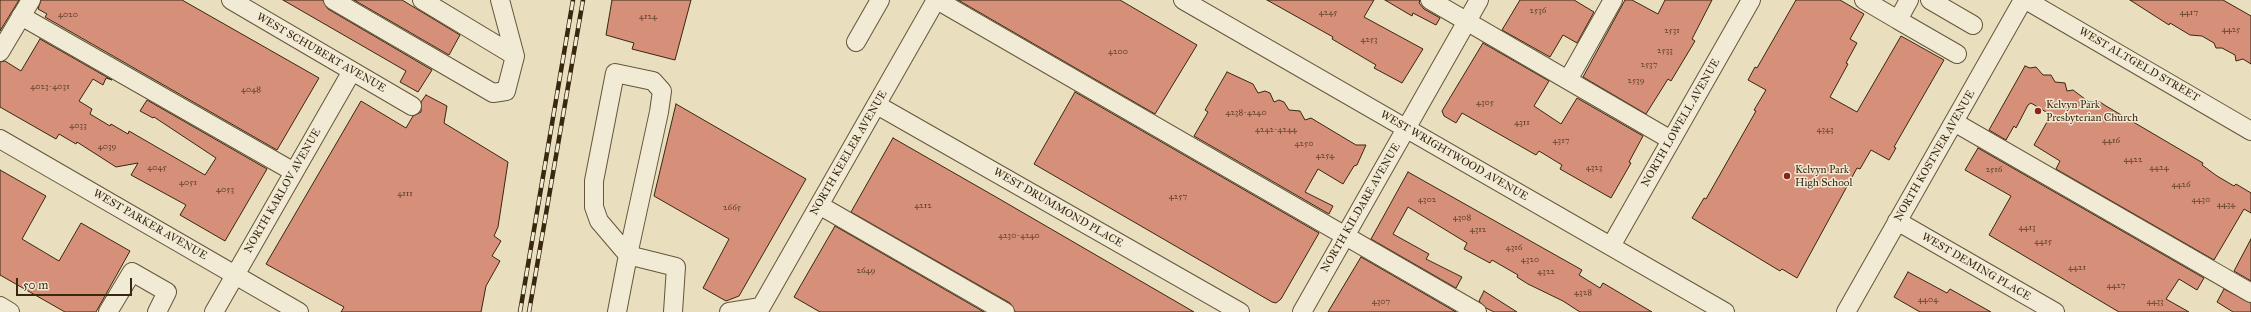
<!DOCTYPE html>
<style>
body{margin:0}
#map{position:relative;width:2251px;height:312px;overflow:hidden;background:#e9dfbe;font-family:"IM FELL Great Primer",serif}
canvas{display:block}
.scale{position:absolute;left:16px;top:278px;width:116px;height:18px;box-sizing:border-box;border:2px solid #39270e;border-top:0;padding-left:5px;font-size:12px;line-height:14px;white-space:nowrap;color:#39270e;-webkit-text-stroke:3px #f1ead5;paint-order:stroke}
</style>
<div id="map">
<canvas width="2251" height="312"></canvas>
<div class="scale">50 m</div>
</div>
<script>
const c = document.querySelector('canvas').getContext('2d');
c.lineJoin = 'round';
function fill(path, color) { c.fillStyle = color; c.fill(path, 'evenodd'); }
const shape = rows => new Path2D(rows.map(r => 'M' + r).join(''));
function strokePath(path, color, width, dash) { c.strokeStyle = color; c.lineWidth = width; c.lineCap = dash ? 'butt' : 'round'; c.setLineDash(dash || []); c.stroke(path); }
function write(font, color, halo, rows, align = 'center') {
  c.font = font + ' "IM FELL Great Primer",serif'; c.lineWidth = 3; c.setLineDash([]); c.textBaseline = 'middle'; c.strokeStyle = halo; c.fillStyle = color; for (const [text, x, y, turn = 0] of rows) {
    c.save(); c.translate(x, y); c.rotate((+turn || 0) * Math.PI / 180); c.textAlign = isNaN(turn) ? turn : align; if (halo) c.strokeText(text, 0, 0); c.fillText(text, 0, 0); c.restore();
  }
}
const building = shape([
 [0,0,19,0,0,31,0,0],
 [41,0,182,0,319,78,277,150,45,17,47,14,38,9,41,0],
 [283,0,323,0,328,9,432,70,418,92,400,82,406,71,283,0],
 [354,0,402,0,460,35,449,55,354,0],
 [612,0,691,0,675,60,632,49,634,43,606,35,612,0],
 [958,0,1120,0,1197,45,1155,114,958,0],
 [1267,0,1374,0,1364,17,1423,49,1402,83,1374,68,1376,65,1332,39,1333,37,1267,0],
 [1385,0,1420,0,1419,3,1424,9,1440,18,1436,25,1413,13,1412,16,1385,0],
 [1520,0,1574,0,1594,12,1577,43,1563,35,1550,57,1502,30,1520,0],
 [1625,0,1632,0,1658,14,1665,0,1712,0,1692,39,1695,41,1671,81,1668,79,1646,114,1583,77,1625,0],
 [1796,0,1840,0,1864,14,1850,39,1857,43,1846,63,1848,64,1830,97,1857,112,1901,36,1944,60,1894,147,1896,148,1889,160,1871,150,1860,169,1857,168,1797,278,1782,269,1780,271,1692,218,1704,198,1706,199,1756,111,1754,110,1766,90,1748,80,1755,67,1757,68,1796,0],
 [2130,0,2223,0,2251,16,2251,64,2243,59,2236,61,2235,55,2222,48,2216,48,2214,43,2202,36,2190,35,2170,23,2169,25,2130,0],
 [40,39,112,80,106,78,103,85,93,79,79,101,92,109,90,114,110,126,111,124,128,134,129,131,205,175,216,158,154,117,153,118,140,111,147,100,267,169,225,241,180,215,186,205,131,175,138,163,116,167,77,142,76,144,59,134,56,139,0,107,0,62,5,61,21,71,40,39],
 [1483,43,1549,81,1534,106,1561,124,1577,98,1643,136,1629,162,1631,163,1611,198,1560,169,1562,165,1539,151,1536,155,1462,113,1456,123,1444,116,1442,111,1483,43],
 [2025,66,2030,68,2036,67,2043,75,2051,75,2055,82,2065,83,2067,91,2073,90,2089,102,2100,102,2106,106,2203,163,2202,165,2217,176,2234,186,2236,184,2251,193,2251,213,2244,209,2214,260,2056,169,2060,161,2034,145,2051,115,2031,103,2028,105,2016,128,2014,126,2006,140,1989,130,2025,66],
 [1227,72,1253,84,1258,93,1265,91,1270,93,1274,102,1279,100,1284,102,1289,110,1300,111,1305,120,1311,118,1356,145,1366,145,1357,165,1354,166,1343,184,1318,169,1305,192,1333,206,1329,214,1194,136,1208,112,1205,110,1227,72],
 [1075,92,1319,233,1281,299,1276,303,1272,302,1034,164,1075,92],
 [426,95,447,106,444,123,508,162,498,227,494,236,501,241,492,256,500,261,486,286,481,312,341,312,344,307,266,264,361,101,406,128,413,116,421,112,421,102,426,95],
 [676,104,806,179,739,296,726,301,703,288,729,239,654,196,676,104],
 [893,138,996,197,1194,312,1015,312,1010,303,851,212,893,138],
 [1978,148,2204,278,2197,290,2179,279,2166,299,2189,312,2119,312,1989,235,2011,196,1965,170,1978,148],
 [0,170,46,196,22,239,59,261,81,223,130,251,96,312,65,312,0,275,0,170],
 [1408,172,1582,270,1579,275,1600,288,1603,283,1652,312,1580,312,1563,301,1528,284,1517,277,1518,275,1492,260,1490,263,1464,249,1467,243,1408,207,1393,234,1429,254,1426,259,1462,277,1456,288,1371,239,1408,172],
 [835,226,984,312,820,312,794,297,835,226],
 [2251,239,2251,281,2234,271,2251,239],
 [1361,257,1456,312,1328,312,1361,257],
 [1908,272,1947,293,1950,289,1991,312,1920,312,1894,297,1908,272],
 [2224,289,2251,303,2251,312,2233,312,2217,302,2224,289],
 [1484,291,1517,312,1494,312,1486,308,1479,301,1484,291]
]);
const minor = shape([
 [231,0,412,106],
 [333,0,493,93,506,91,515,56,500,0],
 [422,0,515,56],
 [937,0,1477,312],
 [1183,0,1725,312],
 [1430,0,1671,140],
 [1864,0,1898,20],
 [1909,0,1898,20,1957,54],
 [1930,0,1973,25],
 [2026,0,2251,131],
 [21,16,294,172],
 [856,42,880,0],
 [0,52,31,0],
 [1568,80,1613,0],
 [877,105,1240,312],
 [1954,122,2251,293],
 [0,139,299,312],
 [819,205,1005,312],
 [1897,221,2055,312],
 [1611,246,1751,0],
 [0,306,10,312],
 [761,307,936,0],
 [108,312,132,272,167,292,157,312],
 [214,312,352,71],
 [617,312,628,255,659,112,662,91,653,81,615,73,594,181,594,207,599,221,628,255,676,267,673,312],
 [729,312,761,307],
 [1302,312,1479,0],
 [1846,312,2023,0]
]);
const rail = shape([
 [520,312,573,0],
 [529,312,583,0]
]);
const markers = [
 [2038,111,4,"#8f2418"],
 [1787,176,4,"#8f2418"]
];
const numberNames = [
 ["2536",1538,11],
 ["4245",1328,13],
 ["4417",2189,13],
 ["4020",68,15],
 ["4124",648,17],
 ["4425",2231,30],
 ["2531",1672,31],
 ["4253",1369,40],
 ["2533",1665,51],
 ["4200",1118,52],
 ["2537",1649,65],
 ["2539",1636,81],
 ["4023-4031",50,87],
 ["4048",251,90],
 ["4305",1485,103],
 ["4238-4240",1246,113],
 ["4311",1522,123],
 ["4033",78,126],
 ["4242-4244",1276,130],
 ["4343",1825,130],
 ["4317",1561,141],
 ["4416",2111,141],
 ["4250",1304,144],
 ["4039",107,147],
 ["4254",1325,156],
 ["4422",2133,160],
 ["4045",157,168],
 ["4323",1594,168],
 ["4424",2159,168],
 ["2516",1994,170],
 ["4051",188,183],
 ["4426",2181,185],
 ["4053",225,190],
 ["4111",405,194],
 ["4257",1178,197],
 ["4302",1427,200],
 ["4430",2201,200],
 ["4434",2226,205],
 ["4212",923,206],
 ["2665",732,208],
 ["4308",1462,218],
 ["4413",2027,228],
 ["4312",1478,230],
 ["4230-4240",1019,236],
 ["4415",2043,242],
 ["4316",1514,248],
 ["4320",1530,260],
 ["4421",2077,268],
 ["2649",866,271],
 ["4322",1546,272],
 ["4427",2116,286],
 ["4328",1583,293],
 ["4404",1928,300],
 ["4307",1381,302],
 ["4433",2155,302]
];
const streetNames = [
 ["WEST SCHUBERT AVENUE",321,53,30],
 ["WEST ALTGELD STREET",2139,65,30],
 ["NORTH LOWELL AVENUE",1681,123,-60],
 ["NORTH KEELER AVENUE",849,153,-60],
 ["WEST WRIGHTWOOD AVENUE",1454,156,30],
 ["NORTH KOSTNER AVENUE",1935,156,-60],
 ["NORTH KARLOV AVENUE",283,191,-60],
 ["WEST DRUMMOND PLACE",1058,208,30],
 ["NORTH KILDARE AVENUE",1361,208,-60],
 ["WEST PARKER AVENUE",150,225,30],
 ["WEST DEMING PLACE",1976,267,30]
];
const poiNames = [
 ["Kelvyn Park",2046,105],
 ["Presbyterian Church",2046,118],
 ["Kelvyn Park",1795,170],
 ["High School",1795,183]
];
fill(building, '#d6907a');
strokePath(building, '#39270e', 1);
strokePath(minor, '#65553a', 20);
strokePath(minor, '#f1ead5', 18);
strokePath(rail, '#39270e', 4.5);
strokePath(rail, '#f1ead5', 3, [9]);
for (const [x, y, r, color] of markers) { const dot = new Path2D(); dot.arc(x, y, r, 0, 2 * Math.PI); c.fillStyle = color; c.fill(dot); strokePath(dot, '#f1ead5', 1.5); }
write('9px', '#604129', null, numberNames);
write('11px', '#39270e', '#f1ead5', streetNames);
write('11px', '#39270e', '#f1ead5', poiNames, 'left');
</script>
